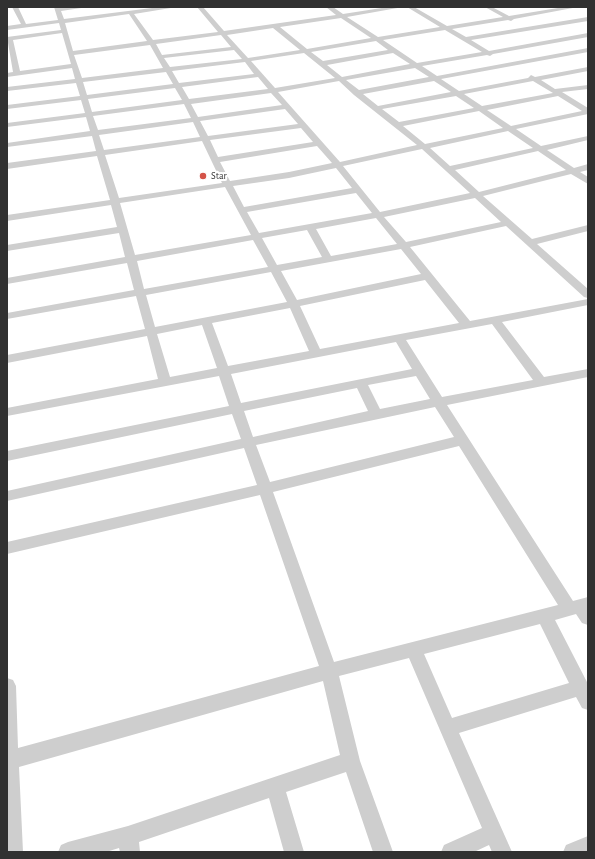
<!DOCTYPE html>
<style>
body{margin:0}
#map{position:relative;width:595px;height:859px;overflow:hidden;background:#fff;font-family:"Alegreya Sans",sans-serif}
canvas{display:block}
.frame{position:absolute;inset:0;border:8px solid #313131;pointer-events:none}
</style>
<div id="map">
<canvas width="595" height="859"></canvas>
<div class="frame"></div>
</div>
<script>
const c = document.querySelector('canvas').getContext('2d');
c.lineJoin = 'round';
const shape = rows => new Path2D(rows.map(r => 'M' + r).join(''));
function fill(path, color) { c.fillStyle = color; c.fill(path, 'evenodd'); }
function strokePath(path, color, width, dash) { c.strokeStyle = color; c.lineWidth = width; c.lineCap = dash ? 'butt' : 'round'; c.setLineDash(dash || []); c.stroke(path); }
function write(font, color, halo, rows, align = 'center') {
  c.font = font + ' "Alegreya Sans",sans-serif'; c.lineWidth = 4; c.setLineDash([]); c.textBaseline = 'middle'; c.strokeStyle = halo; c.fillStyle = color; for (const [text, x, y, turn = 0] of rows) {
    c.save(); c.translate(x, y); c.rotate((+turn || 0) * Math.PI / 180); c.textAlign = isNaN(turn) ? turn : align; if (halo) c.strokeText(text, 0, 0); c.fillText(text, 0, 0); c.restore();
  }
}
const minor = shape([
 [12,7,18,7,26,24,58,20,54,7,88,7,61,11,64,19,160,7,177,7,134,14,153,40,218,32,197,7,203,7,224,31,336,15,326,7,333,7,343,14,388,7,403,7,347,17,378,37,440,27,407,7,414,7,447,26,503,17,485,7,492,7,509,16,564,7,578,7,514,19,511,21,508,20,452,29,466,37,588,17,588,21,471,40,489,51,588,33,588,37,493,54,490,56,487,55,422,66,437,76,588,48,588,52,441,79,459,91,528,78,531,75,535,77,588,67,588,71,541,80,555,89,588,85,588,89,562,92,588,108,588,114,516,129,541,146,588,136,588,140,547,150,574,168,588,164,588,170,580,172,588,177,588,184,571,174,483,196,532,239,588,225,588,231,537,244,588,289,588,298,584,297,506,226,410,247,470,321,588,299,588,305,502,322,544,377,588,369,588,377,447,405,573,601,588,597,588,625,582,623,576,614,555,620,588,684,588,710,582,708,576,697,459,733,512,852,492,852,489,845,474,852,441,852,444,845,482,828,409,658,339,676,360,761,393,852,373,852,346,772,286,792,304,852,284,852,269,798,139,842,140,852,120,852,119,848,106,852,58,852,61,845,68,842,128,826,340,755,323,681,19,767,23,852,7,852,7,678,13,680,16,686,18,748,319,666,260,495,7,554,7,542,257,485,244,448,7,501,7,491,241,439,232,414,7,461,7,451,229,406,219,376,7,416,7,408,158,379,147,336,7,363,7,355,145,329,136,296,7,319,7,313,134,290,127,263,7,284,7,278,125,257,119,233,7,251,7,245,117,227,111,205,7,221,7,215,110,200,97,156,7,169,7,163,96,151,92,136,7,147,7,143,90,131,86,117,7,127,7,123,85,113,81,100,7,109,7,105,80,96,76,83,7,91,7,87,75,79,72,68,7,77,7,73,13,72,7,37,61,30,59,23,7,30,7,26,21,24,12,7],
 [129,14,147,41,73,51,65,23,129,14],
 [341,18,371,38,307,49,280,27,341,18],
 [273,28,300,50,248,58,227,35,273,28],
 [445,30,482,52,417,63,383,40,445,30],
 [62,33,71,64,20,71,13,40,62,33],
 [221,35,231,47,162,55,156,44,221,35],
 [376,41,388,50,323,61,311,52,376,41],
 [150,45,163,68,82,78,74,55,150,45],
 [234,50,242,59,170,67,164,58,234,50],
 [304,53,335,78,275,88,251,61,304,53],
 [393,53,410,64,342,77,327,65,393,53],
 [245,62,254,74,179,83,172,71,245,62],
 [415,68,429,77,359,90,346,80,415,68],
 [166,72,173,84,87,95,83,82,166,72],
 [258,77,268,89,189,99,182,87,258,77],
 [339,81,354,95,417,145,340,162,278,92,339,81],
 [434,81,451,92,378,106,363,94,434,81],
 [533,81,553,93,482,106,464,94,533,81],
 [175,88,182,100,92,112,88,99,175,88],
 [271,93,282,105,198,117,191,104,271,93],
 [456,96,474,108,399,122,382,109,456,96],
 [558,96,582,111,511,126,487,110,558,96],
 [184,104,191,118,98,130,93,116,184,104],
 [285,109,298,124,208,136,200,121,285,109],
 [479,111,503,128,425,144,403,126,479,111],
 [193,122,200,137,104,150,99,135,193,122],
 [301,128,313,142,218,157,210,140,301,128],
 [508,131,533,148,450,166,430,148,508,131],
 [202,141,222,183,119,198,105,155,202,141],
 [317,146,332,163,289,172,230,181,220,162,317,146],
 [422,149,470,193,380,212,343,166,422,149],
 [538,151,566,170,479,192,455,170,538,151],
 [336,168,352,188,244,207,233,186,289,178,336,168],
 [225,187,251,235,135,255,120,203,225,187],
 [356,193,372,213,259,233,247,212,356,193],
 [475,198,501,222,406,242,384,217,475,198],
 [376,218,397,244,331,256,316,229,376,218],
 [307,230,322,257,277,265,262,238,307,230],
 [253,240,268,267,144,289,137,261,253,240],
 [401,249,421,274,297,300,281,271,401,249],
 [271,272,287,302,155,327,146,295,271,272],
 [425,280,459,323,320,349,300,306,425,280],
 [290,308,309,351,228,366,212,323,290,308],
 [492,324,533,380,442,397,406,340,492,324],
 [202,325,217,368,170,377,157,334,202,325],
 [396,342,412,369,241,403,231,374,396,342],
 [416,376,430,399,380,409,368,385,416,376],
 [357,388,368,411,253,437,244,411,357,388],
 [435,407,454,437,270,482,256,445,435,407],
 [459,446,558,605,334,662,273,492,459,446],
 [540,624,569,683,452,718,424,654,540,624],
 [588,836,588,852,563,852,566,845,588,836]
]);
const markers = [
 [203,176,4,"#d45348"]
];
const farPoinames = [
 ["Star",211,176]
];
fill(minor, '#cecece');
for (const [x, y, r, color] of markers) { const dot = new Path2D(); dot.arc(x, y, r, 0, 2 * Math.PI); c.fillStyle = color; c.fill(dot); strokePath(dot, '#fff', 1.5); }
write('10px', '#313131', '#fff', farPoinames, 'left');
</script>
